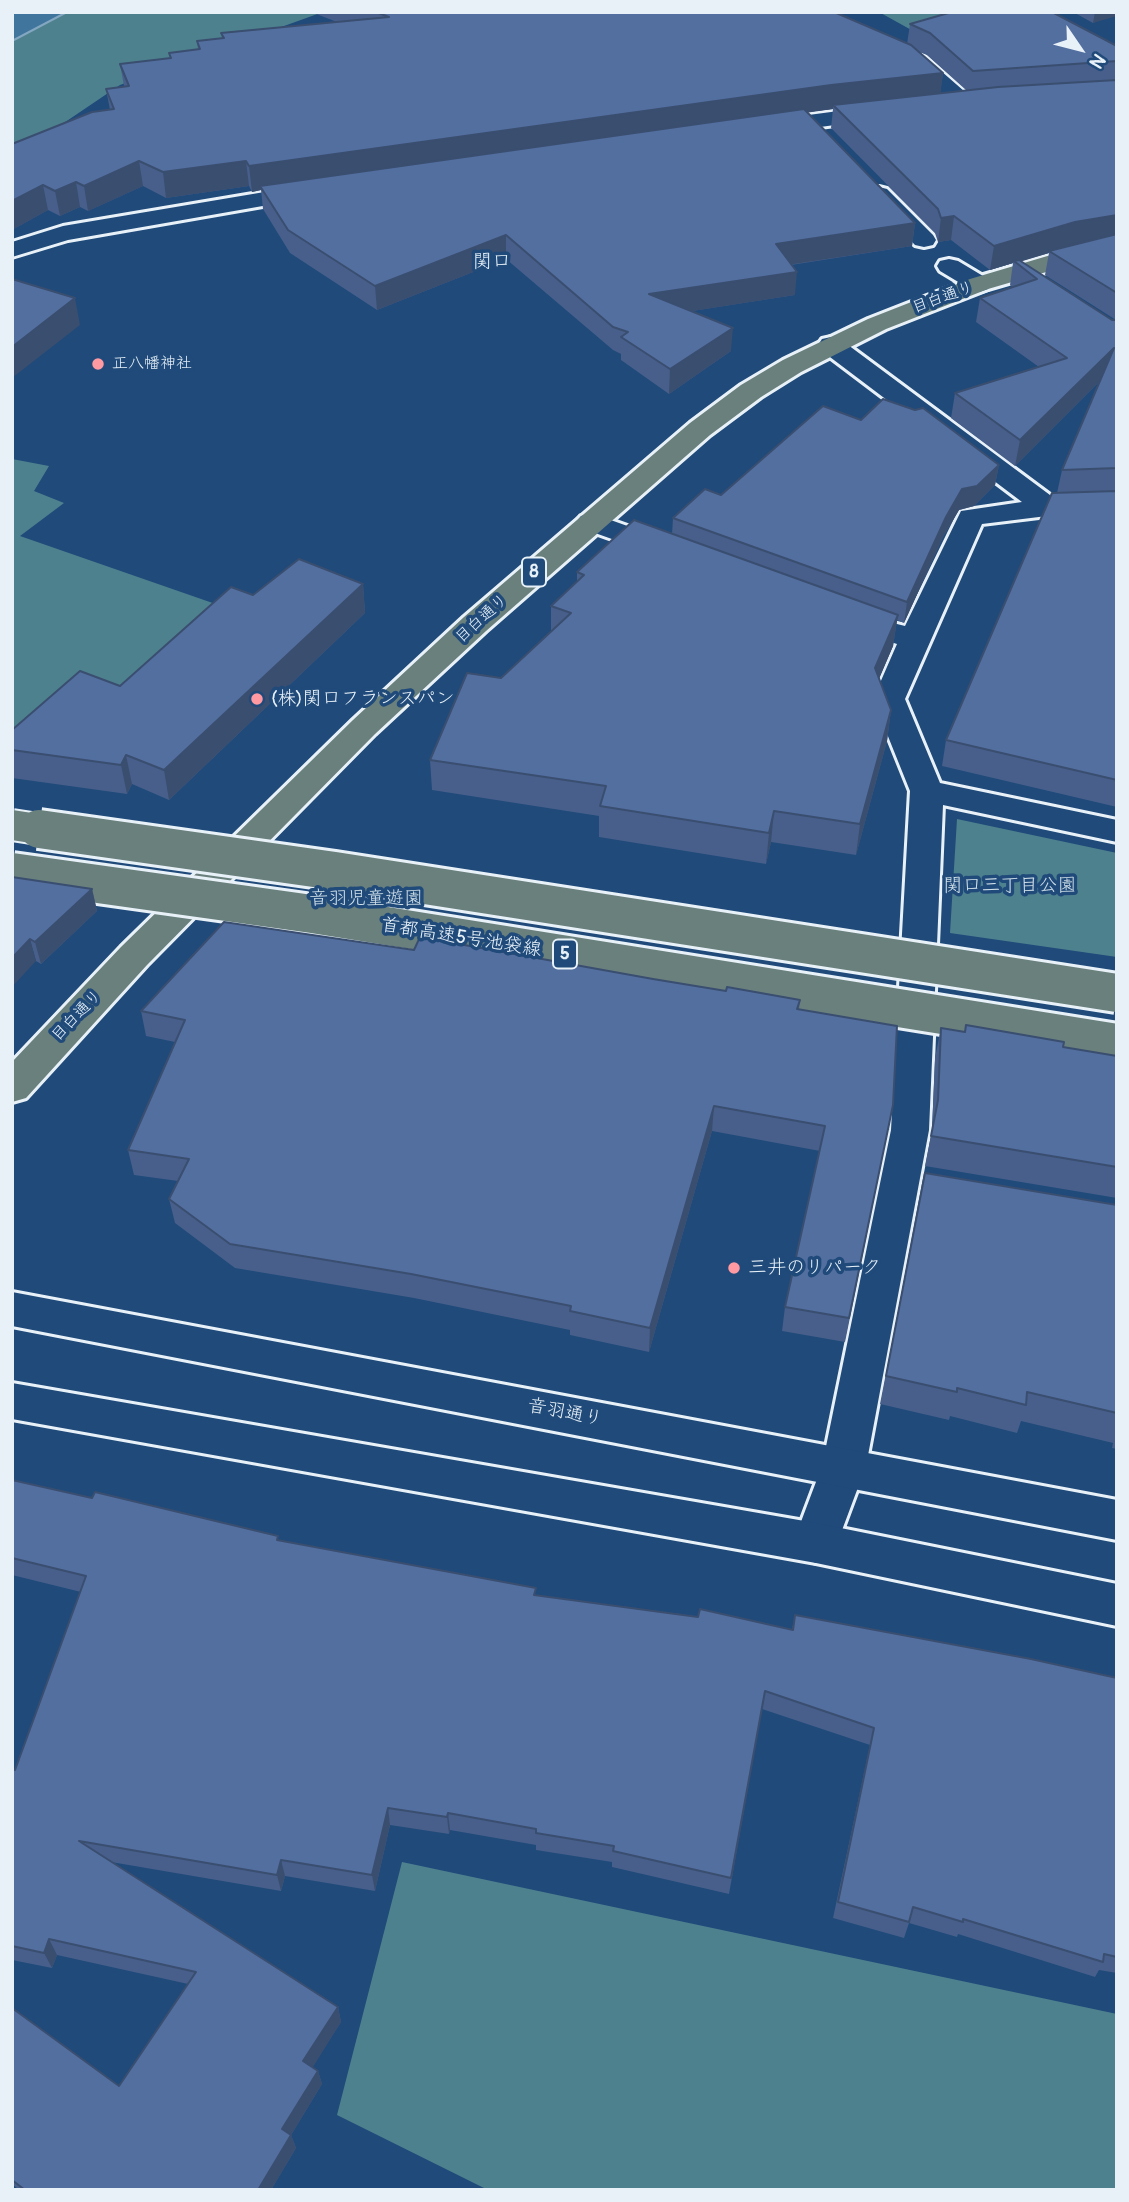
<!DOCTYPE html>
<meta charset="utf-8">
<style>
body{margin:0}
#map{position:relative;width:1129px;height:2202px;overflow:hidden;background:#1f4a7a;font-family:Pangolin,sans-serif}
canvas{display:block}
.frame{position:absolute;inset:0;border:14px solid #e8f1f8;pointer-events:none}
.north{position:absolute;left:1045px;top:14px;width:70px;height:70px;-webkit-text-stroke:5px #1f4a7a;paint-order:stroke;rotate:125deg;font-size:19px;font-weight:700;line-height:28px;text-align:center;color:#e8f1f8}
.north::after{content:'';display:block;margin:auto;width:24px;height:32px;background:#e8f1f8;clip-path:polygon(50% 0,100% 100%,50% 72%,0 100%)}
</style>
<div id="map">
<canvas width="1129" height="2202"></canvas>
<div class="frame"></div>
<div class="north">N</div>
</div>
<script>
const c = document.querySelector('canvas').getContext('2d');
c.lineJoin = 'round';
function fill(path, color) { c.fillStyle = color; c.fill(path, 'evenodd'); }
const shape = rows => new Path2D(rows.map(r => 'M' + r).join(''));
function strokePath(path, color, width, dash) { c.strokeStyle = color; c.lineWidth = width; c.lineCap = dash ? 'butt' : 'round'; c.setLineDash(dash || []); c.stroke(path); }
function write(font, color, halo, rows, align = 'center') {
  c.font = font + ' Pangolin,"Klee One",sans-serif'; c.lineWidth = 7; c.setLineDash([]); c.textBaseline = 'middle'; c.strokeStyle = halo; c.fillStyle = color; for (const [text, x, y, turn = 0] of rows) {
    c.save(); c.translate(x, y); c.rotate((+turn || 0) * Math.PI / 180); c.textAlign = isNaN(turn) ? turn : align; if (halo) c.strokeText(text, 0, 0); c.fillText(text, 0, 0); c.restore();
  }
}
const green = shape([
 [67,12,323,12,120,85,12,158,12,41],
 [879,12,1010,12,924,37],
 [12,459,49,466,34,491,64,503,20,536,227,608,135,694,12,758],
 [957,819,1117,853,1117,957,950,933],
 [402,1862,1117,2014,1117,2190,488,2190,337,2115]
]);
const water = shape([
 [12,12,67,12,12,41,12,12]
]);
const street = shape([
 [899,48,925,57,972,98,975,103,972,108,956,108,909,67,891,59,888,54,891,49,899,48],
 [884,105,892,107,895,112,892,117,763,135,755,133,752,128,755,123,763,121,884,105],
 [312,184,320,186,324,191,320,196,68,240,12,257,12,242,63,226,312,184],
 [879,187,887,189,933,235,936,240,933,245,924,247,915,245,871,199,867,194,871,189,879,187],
 [949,259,958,261,988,279,992,284,988,289,979,292,970,289,940,271,937,266,940,261,949,259],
 [831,337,840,339,1054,498,1117,496,1117,514,1047,516,982,524,905,699,940,783,1117,820,1117,842,943,805,929,1130,866,1466,832,1557,816,1563,800,1557,793,1543,822,1466,891,1130,910,791,873,699,897,644,878,638,874,631,878,624,889,622,905,626,961,511,1022,502,822,351,818,345,822,339,831,337],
 [591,513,678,544,683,550,678,556,668,559,581,528,576,522,581,516,591,513]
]);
const secondary = shape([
 [12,1292,1117,1500,1117,1540,12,1326,12,1292],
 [12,1383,816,1523,1117,1584,1117,1626,816,1563,12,1419,12,1383]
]);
const primary = shape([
 [1117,240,1117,254,1084,261,988,289,886,329,801,372,761,397,710,435,486,631,375,734,147,965,26,1098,12,1102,12,1062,121,947,353,720,464,617,690,423,741,385,783,360,868,319,970,279,1071,249,1117,240]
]);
const highwayBridgeFar1 = shape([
 [12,825,51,831]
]);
const highwayBridge = shape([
 [39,829,335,871,1117,993],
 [12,872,312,914,1117,1043]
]);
const wall = shape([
 [311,12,834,12,907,44,910,24,1117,46,1117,807,942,766,946,740,1057,493,1062,470,1099,382,1015,466,951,418,955,393,1039,367,976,322,980,298,1012,287,1010,285,1013,263,990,270,951,240,938,242,935,233,831,128,833,109,807,112,915,223,912,246,791,265,795,295,692,311,731,351,669,394,621,360,621,354,613,350,506,259,377,310,290,253,263,209,261,190,252,192,249,186,166,198,143,186,88,211,80,207,60,216,48,210,12,230,12,144,110,110,106,89,124,86,120,64,170,58,169,53,198,49,197,41,222,38,221,33,337,22],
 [918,51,927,55,966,90,940,93,943,73],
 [1049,253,1045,275,1116,320,1112,320,1021,261],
 [1073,12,1117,12,1093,23],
 [861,420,999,465,995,485,974,506,959,510,943,537,904,623,897,620,893,646,879,678,891,710,887,741,856,855,771,842,766,864,599,837,599,816,432,790,430,760,501,678,551,631,551,606,577,582,577,572,672,534,673,518,721,495],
 [363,584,365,613,169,800,132,784,127,794,12,778,12,730,120,686,253,595],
 [12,877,92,889,97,911,41,964,36,961],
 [414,950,653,979,726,991,800,1000,799,1009,888,1130,845,1342,782,1331,785,1307,820,1151,712,1131,649,1352,570,1335,570,1330,414,1298,235,1268,175,1223,169,1199,178,1181,134,1175,128,1150,175,1042,146,1036,141,1011],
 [941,1028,1063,1047,1117,1056,1117,1198,925,1166,932,1130,935,1058],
 [925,1173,1117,1205,1117,1449,1112,1448,1113,1443,1021,1421,1017,1433,950,1416,949,1420,880,1404],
 [12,1480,279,1540,536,1595,792,1629,795,1615,1117,1678,1117,1973,1099,1970,1095,1977,958,1934,957,1937,909,1923,904,1938,833,1918,870,1745,762,1709,729,1894,612,1867,612,1862,536,1850,536,1845,450,1830,449,1834,390,1825,375,1891,285,1876,281,1891,111,1862,338,2007,341,2022,312,2067,318,2071,322,2084,291,2135,296,2148,271,2190,19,2190,12,2184,12,2008,119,2086,188,1984,57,1955,52,1968,12,1960,12,1769,15,1770,81,1592,12,1575]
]);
const shadedWall = shape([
 [1095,12,1117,12,1117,16,1093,23],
 [943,73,940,97,833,105,833,109,263,190,260,186,261,190,252,192,249,166,831,85],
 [139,161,143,186,88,211,84,186],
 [246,161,249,186,166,198,163,172],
 [76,182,80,207,60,216,55,191],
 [43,185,48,210,12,230,12,201],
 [1117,215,1117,238,1049,251,1049,253,1016,263,1014,261,1013,263,990,270,994,246,1075,222],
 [954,216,951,240,938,242,941,218],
 [915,223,912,246,774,267,776,244],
 [506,235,506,259,377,310,375,286],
 [797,272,795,295,648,318,649,294],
 [75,298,80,325,12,378,12,347],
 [733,328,731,351,669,394,670,369],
 [1114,348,1108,373,1015,466,1020,440],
 [999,465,995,485,974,506,959,510,943,537,904,623,907,602,946,517,962,489],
 [363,584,365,613,169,800,164,770],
 [898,615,893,646,871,698,875,668],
 [891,710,887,741,856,855,860,824],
 [126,755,132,784,127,794,121,765],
 [774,811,771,842,766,864,769,833],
 [92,889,97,911,41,964,35,942],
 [30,939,36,961,12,987,12,958],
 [714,1106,712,1131,649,1352,650,1328],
 [388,1808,390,1825,375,1891,372,1875],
 [448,1813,450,1830,449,1834,447,1817],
 [281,1860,285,1876,281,1891,277,1875],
 [49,1939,57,1955,52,1968,44,1953],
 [338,2007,341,2022,308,2075,303,2061],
 [318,2071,322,2084,287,2142,282,2129],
 [291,2135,296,2148,271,2190,258,2190]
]);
const building = shape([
 [376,12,834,12,911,45,943,73,831,85,249,166,246,161,163,172,139,161,84,186,76,182,55,191,43,185,12,201,12,144,92,112,114,109,106,89,129,86,120,64,171,58,169,53,200,49,197,41,224,38,221,33,389,17,376,12],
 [952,12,1052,12,1117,46,1117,61,973,71,930,33,910,24,952,12],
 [1117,80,1117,215,1075,222,994,246,954,216,941,218,938,209,833,105,998,87,1117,80],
 [804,109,915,223,776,244,797,272,649,294,733,328,670,369,621,337,628,332,613,327,506,235,375,286,288,230,260,186,804,109],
 [1117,234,1117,293,1049,251,1117,234],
 [1019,260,1112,320,1117,320,1117,468,1062,470,1114,348,1020,440,955,393,1067,358,980,298,1037,279,1014,261,1019,260],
 [12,279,75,298,12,347,12,279],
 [883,399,915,410,923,408,999,465,977,486,962,489,946,517,907,602,673,518,705,489,721,495,823,406,861,420,883,399],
 [1117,491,1117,780,946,740,1052,493,1117,491],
 [634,520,898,615,875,668,891,710,860,824,774,811,769,833,600,806,606,786,430,760,467,673,501,678,571,613,551,606,584,575,577,572,634,520],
 [299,559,363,584,164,770,126,755,121,765,12,750,12,730,80,671,120,686,231,587,253,595,299,559],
 [12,877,92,889,35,942,30,939,12,958,12,877],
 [224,922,414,950,420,937,653,979,726,991,727,987,800,1000,797,1009,897,1026,893,1105,849,1318,785,1307,825,1126,714,1106,650,1328,570,1311,571,1306,411,1274,230,1244,169,1199,189,1159,128,1150,185,1020,141,1011,224,922],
 [966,1025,1064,1042,1063,1047,1117,1056,1117,1167,931,1136,938,1100,941,1028,965,1032,966,1025],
 [925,1173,1117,1205,1117,1413,1027,1392,1026,1405,957,1388,957,1392,886,1376,925,1173],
 [12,1480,92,1498,95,1492,278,1536,277,1540,536,1588,534,1595,698,1617,700,1609,793,1630,795,1615,1031,1659,1117,1678,1117,1957,1104,1954,1103,1962,963,1919,963,1922,913,1907,909,1922,838,1902,874,1728,765,1691,731,1878,613,1851,614,1846,536,1833,536,1829,448,1813,447,1817,388,1808,372,1875,281,1860,277,1875,79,1841,338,2007,303,2061,318,2071,282,2129,291,2135,258,2190,25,2190,12,2180,12,2008,119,2086,196,1972,49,1939,44,1953,12,1946,12,1769,15,1770,86,1576,12,1558,12,1480]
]);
const markers = [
 [98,364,7,"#ff9aa2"],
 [257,699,7,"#ff9aa2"],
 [734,1268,7,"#ff9aa2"]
];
const farStreetnames = [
 ["目白通り",943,298,-20],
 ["目白通り",482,619,-42],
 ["目白通り",77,1016,-46]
];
const farPoinames = [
 ["正八幡神社",112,364]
];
const shields = [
 [534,572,24],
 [565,954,24]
];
const shieldNames = [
 ["8",534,572],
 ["5",565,954]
];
const farQuarternames = [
 ["関口",492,262]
];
const poiNames = [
 ["(株)関口フランスパン",271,699],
 ["三井のリパーク",748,1268]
];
const parkNames = [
 ["関口三丁目公園",1010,886],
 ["音羽児童遊園",366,899]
];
const streetNames = [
 ["首都高速5号池袋線",461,938,9],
 ["音羽通り",565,1413,11]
];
fill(green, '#4e818e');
fill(water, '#40759d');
strokePath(water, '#83a7c1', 2);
strokePath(street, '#e8f1f8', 6);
strokePath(secondary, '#e8f1f8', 6);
strokePath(primary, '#e8f1f8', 6);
fill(street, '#1f4a7a');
fill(secondary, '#1f4a7a');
fill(primary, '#6a807d');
strokePath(highwayBridgeFar1, '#e8f1f8', 34, []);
strokePath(highwayBridge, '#e8f1f8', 44, []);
strokePath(highwayBridgeFar1, '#6a807d', 30);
strokePath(highwayBridge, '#6a807d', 38);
fill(wall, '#475f8a');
fill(shadedWall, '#3a4e70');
fill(building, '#536fa0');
strokePath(building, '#3a4e70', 2);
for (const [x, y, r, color] of markers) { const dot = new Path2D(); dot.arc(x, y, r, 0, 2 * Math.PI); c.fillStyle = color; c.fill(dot); strokePath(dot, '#1f4a7a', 2.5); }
write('16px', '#e8f1f8', '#1f4a7a', farStreetnames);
write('16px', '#e8f1f8', '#1f4a7a', farPoinames, 'left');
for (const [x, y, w] of shields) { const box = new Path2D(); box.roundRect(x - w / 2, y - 14.5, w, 29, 5); c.fillStyle = '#1f4a7a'; c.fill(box); strokePath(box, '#e8f1f8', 2); }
write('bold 18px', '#e8f1f8', null, shieldNames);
write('19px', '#e8f1f8', '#1f4a7a', farQuarternames);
write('19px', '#e8f1f8', '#1f4a7a', poiNames, 'left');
write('19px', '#d1e0e8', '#1f4a7a', parkNames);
write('19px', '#e8f1f8', '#1f4a7a', streetNames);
</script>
